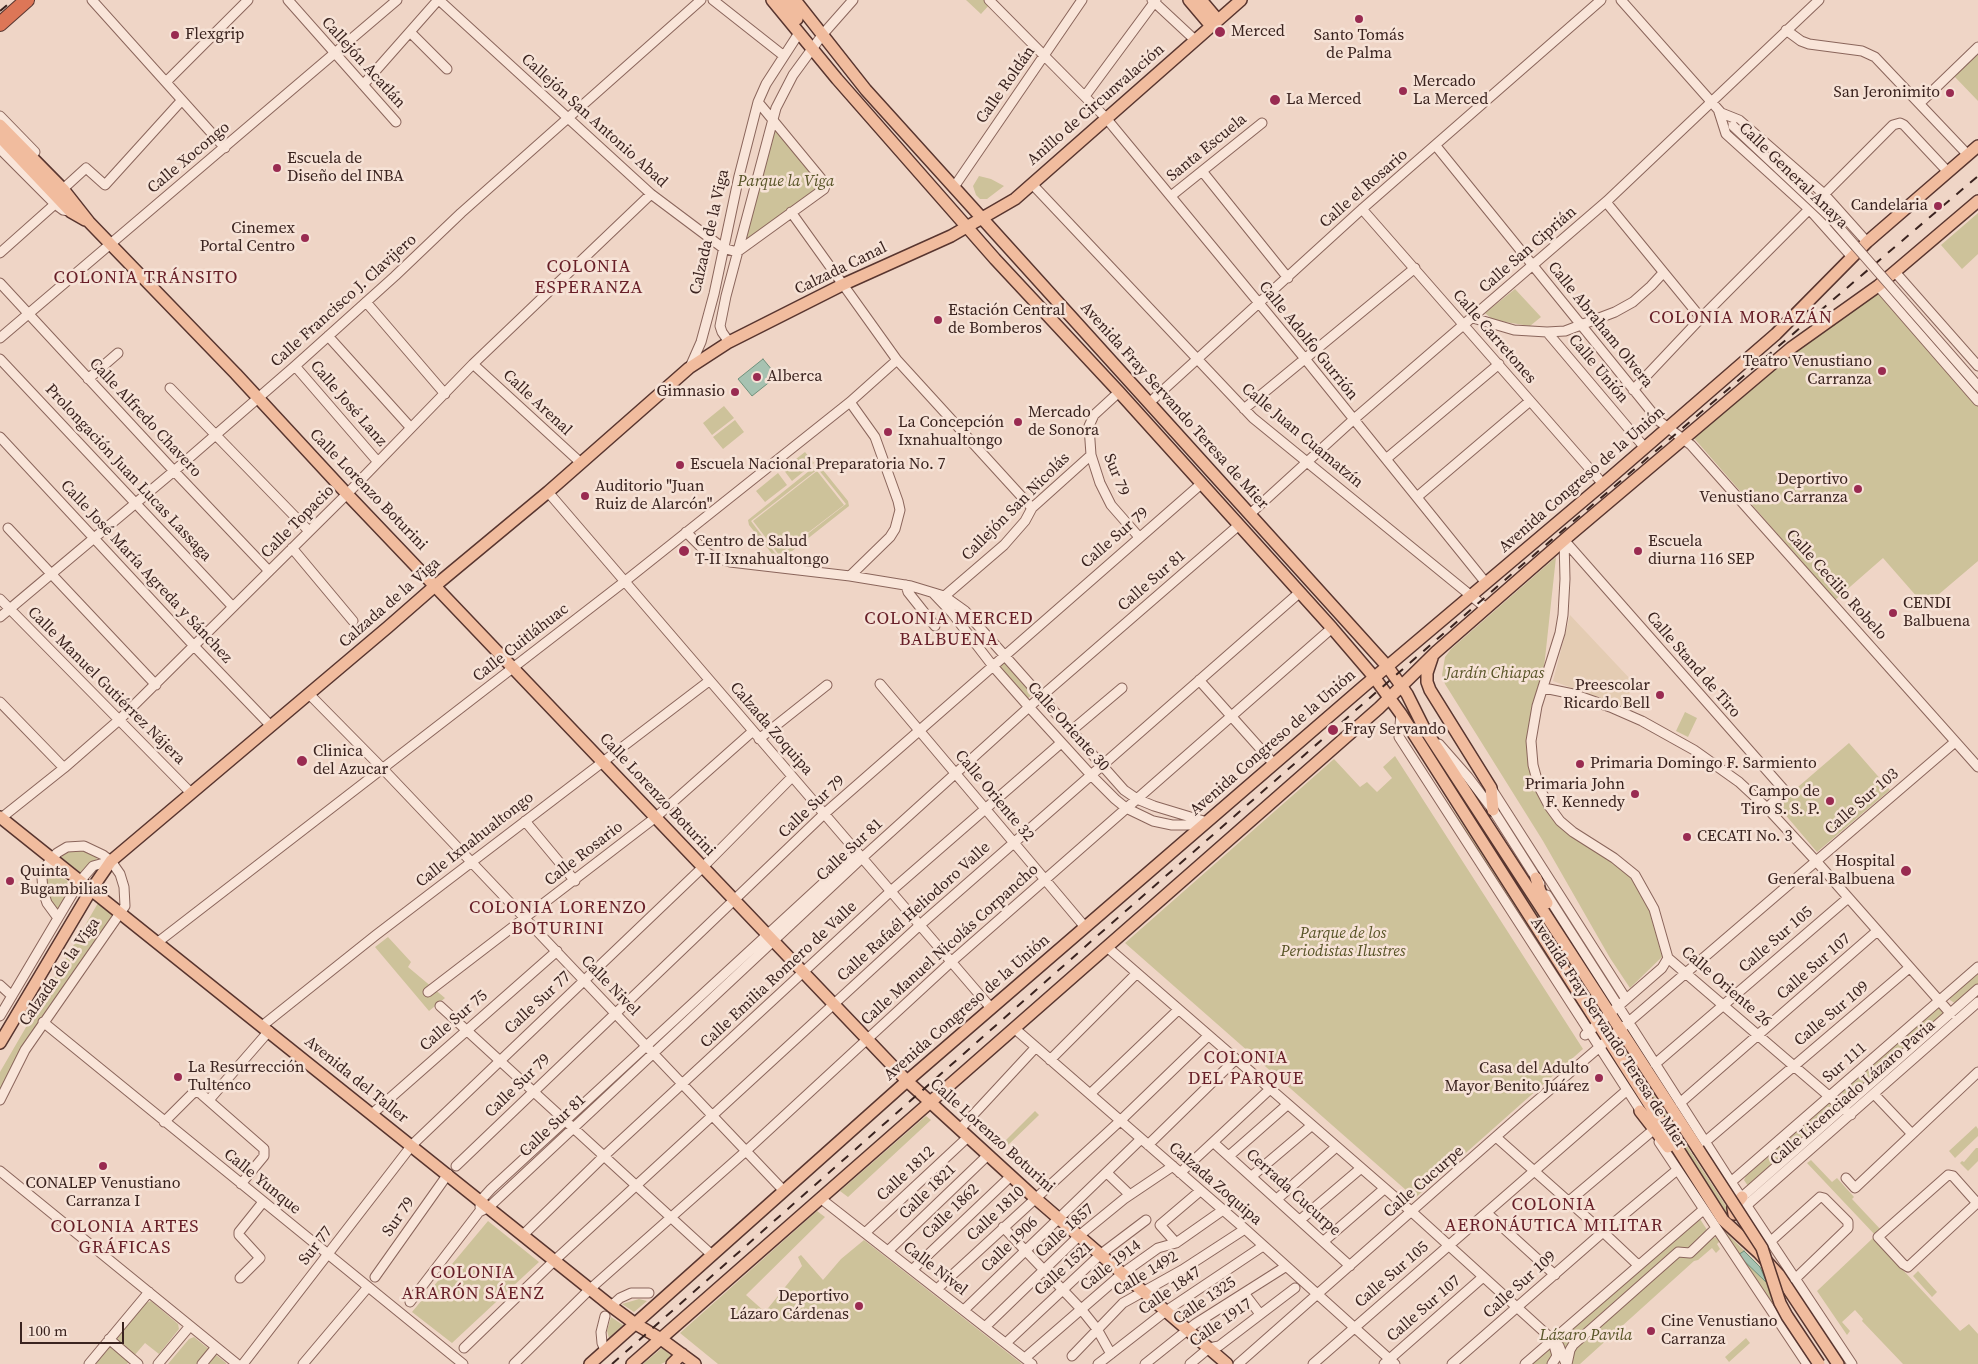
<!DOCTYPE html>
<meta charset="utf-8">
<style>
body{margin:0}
#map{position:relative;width:1978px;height:1364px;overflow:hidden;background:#efd5c6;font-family:"Source Serif 4",serif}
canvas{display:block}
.scale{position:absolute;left:20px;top:1322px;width:104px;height:22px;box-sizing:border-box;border:2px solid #3a231f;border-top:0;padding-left:6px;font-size:15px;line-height:18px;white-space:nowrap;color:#3a231f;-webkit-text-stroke:4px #f6e2d6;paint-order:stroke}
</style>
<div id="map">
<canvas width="1978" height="1364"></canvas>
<div class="scale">100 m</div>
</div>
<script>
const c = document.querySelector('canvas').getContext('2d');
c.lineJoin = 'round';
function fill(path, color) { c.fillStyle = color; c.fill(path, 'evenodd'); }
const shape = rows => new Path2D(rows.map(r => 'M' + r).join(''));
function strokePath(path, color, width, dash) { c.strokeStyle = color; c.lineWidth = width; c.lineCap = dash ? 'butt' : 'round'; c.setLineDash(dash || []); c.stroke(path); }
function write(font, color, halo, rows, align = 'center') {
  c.font = font + ' "Source Serif 4",serif'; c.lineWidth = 5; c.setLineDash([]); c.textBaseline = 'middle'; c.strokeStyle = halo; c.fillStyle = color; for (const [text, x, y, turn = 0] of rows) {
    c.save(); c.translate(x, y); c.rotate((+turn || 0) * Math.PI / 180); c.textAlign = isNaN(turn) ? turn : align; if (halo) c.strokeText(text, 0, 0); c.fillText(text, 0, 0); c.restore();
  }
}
const farmland = shape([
 [1570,615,1633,682,1625,708,1553,681]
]);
const green = shape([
 [966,0,986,0,990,4,981,14],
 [1978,53,1978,101,1954,76],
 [775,129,820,181,821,186,742,244],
 [979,176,991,179,1004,186,987,199,980,199,976,195,973,186],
 [1978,213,1978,254,1962,269,1941,245],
 [1515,289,1541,317,1530,326,1493,320,1485,313],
 [1878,293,1978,404,1978,561,1925,606,1883,558,1835,600,1693,437,1765,372],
 [724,406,734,418,712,435,703,423],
 [735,420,744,432,723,449,713,437],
 [805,452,814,463,792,481,783,469],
 [819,465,848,501,849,506,782,559,777,560,749,525,748,520,814,467],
 [818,469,846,504,778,557,751,521],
 [817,471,844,505,779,555,753,521],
 [778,473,787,485,765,502,756,491],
 [1556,557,1543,677,1529,760,1559,825,1632,873,1649,906,1664,955,1630,988,1610,958,1543,841,1445,684,1442,675,1445,657,1451,649],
 [1006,661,1034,693,1026,700,998,668],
 [1399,700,1598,1008,1597,1012,1394,703],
 [1685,712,1697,718,1688,737,1676,731],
 [1401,733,1507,890,1589,1018,1587,1021],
 [1849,743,1890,790,1817,852,1777,805],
 [1395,756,1583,1049,1415,1198,1125,943,1334,759,1360,787,1367,782,1377,792,1392,778,1383,767],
 [72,849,94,852,97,859,81,873,62,858,62,854],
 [50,869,69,882,73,887,59,913,49,899,46,889,47,877],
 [98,903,115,915,26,1040,0,1094,0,1072],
 [388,937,411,962,408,967,445,998,429,1011,375,947],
 [1978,972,1978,987,1956,1004,1950,1000,1950,997],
 [1937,1008,1941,1008,1945,1013,1850,1098,1842,1093,1843,1089],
 [1618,1040,1728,1209,1726,1213,1615,1042],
 [1830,1103,1838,1108,1751,1186,1748,1186,1744,1180,1746,1176],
 [1035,1111,1039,1115,1005,1148,1001,1145],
 [926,1116,931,1120,848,1197,840,1191],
 [1976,1126,1978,1129,1978,1136,1955,1158,1949,1151],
 [1976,1148,1978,1148,1978,1161,1968,1171,1960,1163,1962,1161,1964,1162],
 [1811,1160,1832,1182,1837,1178,1854,1197,1852,1199,1882,1231,1876,1236,1807,1163],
 [817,1211,825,1217,746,1295,765,1312,802,1266,798,1257,801,1255,823,1280,841,1259,864,1240,1022,1364,718,1364,680,1333],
 [1697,1218,1700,1219,1709,1233,1715,1238,1716,1236,1720,1241,1717,1244,1720,1249,1716,1253,1712,1248,1698,1260,1694,1261,1580,1364,1572,1364,1570,1343,1549,1364,1530,1364],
 [488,1221,539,1262,452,1343,412,1312],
 [1721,1228,1758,1264,1808,1337,1799,1343],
 [1873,1238,1960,1331,1969,1324,1978,1334,1978,1364,1903,1364,1862,1321,1863,1319,1855,1310,1842,1322,1850,1331,1847,1335,1817,1291],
 [1918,1271,1937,1292,1932,1297,1913,1276],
 [639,1299,647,1301,634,1312,622,1304],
 [151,1301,178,1324,179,1329,159,1354,145,1343,127,1364,96,1364,146,1303],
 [611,1317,623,1325,609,1338,607,1331],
 [194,1337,226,1363,226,1364,168,1364,189,1339],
 [1746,1338,1750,1343,1729,1362,1725,1357],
 [662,1348,674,1358,661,1364,643,1364]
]);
const water = shape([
 [763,359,777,376,752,396,738,379,763,359],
 [1744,1251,1760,1267,1767,1283,1738,1255,1744,1251]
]);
const minor = shape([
 [92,0,225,148],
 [288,0,396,122],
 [439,0,651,194,723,248,737,252,824,189,825,186,824,182,758,102],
 [713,0,784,56],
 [989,0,1106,118,1306,360,1486,583],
 [1152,0,1195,40],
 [1621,0,1723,115],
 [1786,30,1801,41,1809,44,1862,51,1875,57,1968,155],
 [410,32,447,69],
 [166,82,248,0],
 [363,85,438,0],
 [1085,96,1156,0],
 [1920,103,1978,47],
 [1719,112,1726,134,1810,210,1852,257],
 [1719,112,1739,120,1824,194,1867,242],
 [0,116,35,152],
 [1436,146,1659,421,1691,445,1978,767],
 [0,149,55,204,63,210,69,211],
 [1202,171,1288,278],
 [1032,184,1253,418,1486,608],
 [954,187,1082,0],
 [63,189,86,168,105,185,182,100],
 [1171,196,1262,123],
 [1606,202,1701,318],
 [1362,209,1603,484],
 [791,212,897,360,1032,508],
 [0,253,55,204],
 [1895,272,1978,366],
 [0,283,174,471,269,571],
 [1878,286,1978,401],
 [366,302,445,394],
 [1473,318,1514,330,1547,332,1565,331,1615,312,1633,302,1651,286,1663,273],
 [1547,332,1645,448],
 [328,336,411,428],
 [0,338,397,0],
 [729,342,722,332,720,326,726,296,776,108,793,75,823,34,853,0],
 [0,359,233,607],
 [473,364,581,463],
 [295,366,378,462],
 [690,367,701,342,714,294,739,176,758,102,766,84,799,33],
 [88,379,118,353],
 [170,388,309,531],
 [1633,390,1701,318,1893,125,1900,123,1904,125,1948,172],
 [1119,392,1094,415,1089,426,1091,455,1100,483,1111,505,1139,537],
 [850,402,875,437,898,501,900,510,895,529,890,537,850,576],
 [1149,403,1362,209,1601,0],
 [1244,409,1415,268],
 [0,437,195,647,271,726],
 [1386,459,1499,364],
 [548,492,991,1008],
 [1417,497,1530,401],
 [1250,514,1353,420,1607,201,1819,0],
 [8,528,156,685],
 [686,532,706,552,716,558,730,562,850,576,911,586,944,596,965,611,1124,790,1137,799,1154,806,1207,822],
 [1564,540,1565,579,1563,615,1560,633,1537,706,1531,741,1533,765,1539,787,1549,806,1560,821,1573,832,1614,858,1635,875,1654,909,1668,958,1851,1115],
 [1564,540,1785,791,1767,808],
 [292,548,353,621],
 [906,585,908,592,935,626],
 [933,593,952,613,992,665,1029,707,1091,775,1115,799,1126,808,1153,821,1172,825,1203,825],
 [0,599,191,793],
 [940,600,1004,545,1025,521,1032,508,1091,455],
 [0,617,174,471,295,366,395,276,461,213,701,0],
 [1199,680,1274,764],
 [880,684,1085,927],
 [1544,688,1573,694,1610,707,1642,721,1694,750,1739,782,1767,808,1816,861,1951,1014],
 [309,694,383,769,784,1191],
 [0,702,64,768],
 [1401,714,1399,737,1644,1116],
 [1071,731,1122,688],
 [759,739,827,685],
 [1439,744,1468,777,1493,810,1540,884],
 [1491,788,1626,999],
 [0,819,64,768,119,720,347,494,473,364,651,194],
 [525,821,575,881],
 [1547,895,1731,1182,1852,1364],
 [158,942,624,582,850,402,897,360],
 [1107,947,1412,1212,1553,1340,1559,1346,1566,1364],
 [0,985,12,996],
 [428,992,656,817,753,731],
 [440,1006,712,1255],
 [0,1016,80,881,93,866,111,861],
 [43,1022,463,1364],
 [262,1026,376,935,709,681],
 [1014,1028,1245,1229,1395,1364],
 [1585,1035,1662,968,1668,958],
 [1050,1060,1137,973],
 [1655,1064,1848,898],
 [1090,1094,1178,1010],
 [1874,1094,1912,1134],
 [0,1100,25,1050,125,906,124,887,120,874,111,861,103,855,84,846,67,847,57,853,46,866,42,878,43,891,47,903,58,918],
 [209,1100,269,1031],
 [1680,1103,1876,932],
 [372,1114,557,951],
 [164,1122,191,1095,195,1092,200,1093,264,1149,264,1156,241,1184],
 [960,1129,1036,1047],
 [1496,1137,1603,1232,1638,1265],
 [1706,1141,1909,968],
 [1659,1142,1807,1364],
 [1214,1143,1350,1266],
 [1148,1145,1235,1060],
 [1229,1156,1287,1105],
 [456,1166,824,814,1201,484],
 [0,1171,237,1364],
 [1107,1173,1130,1195],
 [1180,1173,1269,1090],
 [1252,1176,1311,1126],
 [1846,1178,1855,1188,1978,1072],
 [1731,1182,1978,967],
 [1742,1197,1978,989],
 [820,1198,1032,1364],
 [1277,1199,1335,1148],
 [1568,1202,1652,1131],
 [1977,1203,1908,1267,1903,1264,1878,1237,1948,1175,1953,1176,1977,1203,1978,1204],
 [1747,1205,1978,1002],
 [480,1207,481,1200,491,1189,857,852],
 [1488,1214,1555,1275],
 [1300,1220,1360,1169],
 [1003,1227,1081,1309,1097,1329,1111,1354],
 [865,1233,968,1137],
 [523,1235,604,1156,891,891,1061,743],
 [1324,1241,1384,1189],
 [1771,1241,1820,1197,1824,1198,1848,1222,1848,1228,1795,1279],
 [1176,1243,1160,1225,1200,1191],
 [888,1251,988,1155],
 [912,1270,1011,1176],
 [375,1277,448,1174],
 [240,1278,260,1258,239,1235,239,1232,263,1202],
 [937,1289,1120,1121,1208,1036],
 [1244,1293,1260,1314],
 [410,1302,479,1212,489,1207,862,858,1029,707,1239,525],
 [611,1306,620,1298,631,1293,649,1293],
 [964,1310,1141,1139],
 [605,1316,601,1332,602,1343,605,1350],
 [985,1327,1080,1235,1124,1199,1173,1166],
 [109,1339,138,1364],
 [1006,1343,1101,1254,1146,1220],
 [464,1348,555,1260,920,925,1299,593],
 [1072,1356,1123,1303,1182,1270,1245,1229],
 [1025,1358,1123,1273,1158,1248,1176,1243,1223,1210],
 [89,1364,149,1292],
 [158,1364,190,1326],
 [202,1364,216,1347],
 [243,1364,412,1145,703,867,792,777],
 [303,1364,368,1287],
 [514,1364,590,1289,746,1151,951,962,1332,628],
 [1098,1364,1166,1311,1263,1246],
 [1145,1364,1195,1324,1285,1267],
 [1190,1364,1209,1348,1219,1346,1295,1288],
 [1238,1364,1526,1110,1955,742],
 [1313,1364,1626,1091],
 [1384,1364,1483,1277],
 [1452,1364,1603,1232,1677,1170],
 [1525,1364,1703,1210],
 [1552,1364,1557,1356,1554,1345],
 [1567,1364,1570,1350,1573,1345,1678,1252,1690,1253,1715,1229]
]);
const major = shape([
 [772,0,837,79,995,259,1119,392,1332,628,1374,677,1401,714,1723,1220,1759,1253,1779,1275,1838,1364],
 [784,0,797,19],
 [795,0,866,90,1387,666,1407,694,1423,726,1698,1149],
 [1189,0,1211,26],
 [1201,0,1218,20],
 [0,125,63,189,89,222,236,374,347,494,907,1081,1035,1198,1227,1364],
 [0,137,71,212,85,220],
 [1432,658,1427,673,1427,682,1430,690,1491,788,1493,810],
 [0,817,611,1306,634,1323,661,1339,695,1364],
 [1536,878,1540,891,1547,903],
 [0,1043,91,890,111,861,388,627,436,585,548,492,689,368,729,342,842,285,951,236,1015,199,1241,0],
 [1640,1111,1668,1147],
 [1734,1214,1733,1208,1742,1197],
 [590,1364,907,1081,1363,687,1603,484,1776,334,1867,242,1978,146],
 [632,1364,1379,708,1436,652,1571,534,1791,348,1878,286,1978,201],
 [672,1364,682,1354]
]);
const highway = shape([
 [0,24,27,0]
]);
const rail = shape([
 [0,11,13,0],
 [612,1364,1112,923,1514,572,1978,176]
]);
const minorBridge = shape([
 [1733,126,1830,217,1978,386]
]);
const majorBridge = shape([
 [1698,1149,1762,1248,1780,1303,1787,1316,1819,1364]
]);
const markers = [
 [1359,19,5,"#992b51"],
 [1220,32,6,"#992b51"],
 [175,35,5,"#992b51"],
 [1403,91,5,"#992b51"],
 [1950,93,5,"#992b51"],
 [1275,100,6,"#992b51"],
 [277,168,5,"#992b51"],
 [1938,206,5,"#992b51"],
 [305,238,5,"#992b51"],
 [938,320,5,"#992b51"],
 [1882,371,5,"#992b51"],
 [757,377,5,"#992b51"],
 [735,392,5,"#992b51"],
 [1018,422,5,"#992b51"],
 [888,432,5,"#992b51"],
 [680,465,5,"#992b51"],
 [1858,489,5,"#992b51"],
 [585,496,5,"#992b51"],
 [684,551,6,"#992b51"],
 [1638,551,5,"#992b51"],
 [1893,613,5,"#992b51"],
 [1660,695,5,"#992b51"],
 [1333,730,6,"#992b51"],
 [302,761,6,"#992b51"],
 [1580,764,5,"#992b51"],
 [1635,794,5,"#992b51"],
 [1830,801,5,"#992b51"],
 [1687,837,5,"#992b51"],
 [1906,871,6,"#992b51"],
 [10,881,5,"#992b51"],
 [178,1077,5,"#992b51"],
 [1599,1078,5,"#992b51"],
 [103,1166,5,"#992b51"],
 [859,1306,5,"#992b51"],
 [1651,1331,5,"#992b51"]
];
const poiNames = [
 ["Merced",1231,32],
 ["Flexgrip",185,35],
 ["Santo Tomás",1359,36,"center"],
 ["de Palma",1359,54,"center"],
 ["Mercado",1413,82],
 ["La Merced",1413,100],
 ["San Jeronimito",1940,93,"right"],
 ["La Merced",1286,100],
 ["Escuela de",287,159],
 ["Diseño del INBA",287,177],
 ["Candelaria",1928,206,"right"],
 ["Cinemex",295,229,"right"],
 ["Portal Centro",295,247,"right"],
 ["Estación Central",948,311],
 ["de Bomberos",948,329],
 ["Teatro Venustiano",1872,362,"right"],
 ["Carranza",1872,380,"right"],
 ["Alberca",767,377],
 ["Gimnasio",725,392,"right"],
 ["Mercado",1028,413],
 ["de Sonora",1028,431],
 ["La Concepción",898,423],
 ["Ixnahualtongo",898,441],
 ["Escuela Nacional Preparatoria No. 7",690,465],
 ["Deportivo",1848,480,"right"],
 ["Venustiano Carranza",1848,498,"right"],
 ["Auditorio \"Juan",595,487],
 ["Ruiz de Alarcón\"",595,505],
 ["Centro de Salud",695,542],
 ["T-II Ixnahualtongo",695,560],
 ["Escuela",1648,542],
 ["diurna 116 SEP",1648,560],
 ["CENDI",1903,604],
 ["Balbuena",1903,622],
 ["Preescolar",1650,686,"right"],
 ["Ricardo Bell",1650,704,"right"],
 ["Fray Servando",1344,730],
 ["Clinica",313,752],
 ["del Azucar",313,770],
 ["Primaria Domingo F. Sarmiento",1590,764],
 ["Primaria John",1625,785,"right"],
 ["F. Kennedy",1625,803,"right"],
 ["Campo de",1820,792,"right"],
 ["Tiro S. S. P.",1820,810,"right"],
 ["CECATI No. 3",1697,837],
 ["Hospital",1895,862,"right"],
 ["General Balbuena",1895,880,"right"],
 ["Quinta",20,872],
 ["Bugambilias",20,890],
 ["La Resurrección",188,1068],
 ["Tultenco",188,1086],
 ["Casa del Adulto",1589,1069,"right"],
 ["Mayor Benito Juárez",1589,1087,"right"],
 ["CONALEP Venustiano",103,1184,"center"],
 ["Carranza I",103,1202,"center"],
 ["Deportivo",849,1297,"right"],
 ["Lázaro Cárdenas",849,1315,"right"],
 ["Cine Venustiano",1661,1322],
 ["Carranza",1661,1340]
];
const streetNames = [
 ["Callejón Acatlán",363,63,48],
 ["Calle Roldán",1006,85,-55],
 ["Anillo de Circunvalación",1096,105,-41],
 ["Callejón San Antonio Abad",594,121,42],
 ["Santa Escuela",1207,148,-39],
 ["Calle Xocongo",189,158,-40],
 ["Calle General Anaya",1793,176,44],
 ["Calle el Rosario",1364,189,-41],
 ["Calzada de la Viga",710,232,-77],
 ["Calle San Ciprián",1528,250,-41],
 ["Calzada Canal",841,269,-26],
 ["Calle Francisco J. Clavijero",344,301,-42],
 ["Calle Abraham Olvera",1600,325,51],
 ["Calle Carretones",1494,337,49],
 ["Calle Adolfo Gurrión",1308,341,51],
 ["Calle Unión",1598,369,50],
 ["Calle Arenal",537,403,43],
 ["Calle José Lanz",348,404,49],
 ["Avenida Fray Servando Teresa de Mier",1174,406,48],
 ["Calle Alfredo Chavero",145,418,47],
 ["Calle Juan Cuamatzín",1302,436,40],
 ["Prolongación Juan Lucas Lassaga",128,473,47],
 ["Sur 79",1116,475,68],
 ["Avenida Congreso de la Unión",1582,480,-41],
 ["Calle Lorenzo Boturini",368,490,46],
 ["Callejón San Nicolás",1016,507,-45],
 ["Calle Topacio",298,522,-45],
 ["Calle Sur 79",1115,538,-41],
 ["Calle José María Agreda y Sánchez",146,572,47],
 ["Calle Sur 81",1152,581,-41],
 ["Calle Cecilio Robelo",1836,585,48],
 ["Calzada de la Viga",390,603,-41],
 ["Calle Cuitláhuac",521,643,-38],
 ["Calle Stand de Tiro",1693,665,49],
 ["Calle Manuel Gutiérrez Nájera",106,686,45],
 ["Calle Oriente 30",1068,727,48],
 ["Calzada Zoquipa",771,729,49],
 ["Avenida Congreso de la Unión",1273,743,-41],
 ["Calle Lorenzo Boturini",657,795,47],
 ["Calle Oriente 32",994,796,50],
 ["Calle Sur 103",1862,802,-41],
 ["Calle Sur 79",812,807,-43],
 ["Calle Ixnahualtongo",475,840,-38],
 ["Calle Sur 81",850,850,-43],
 ["Calle Rosario",584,854,-38],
 ["Calle Rafaél Heliodoro Valle",914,912,-42],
 ["Calle Sur 105",1776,940,-41],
 ["Calle Manuel Nicolás Corpancho",950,945,-42],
 ["Calle Sur 107",1814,967,-41],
 ["Calzada de la Viga",60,972,-55],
 ["Calle Emilia Romero de Valle",779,975,-43],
 ["Calle Nivel",610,986,46],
 ["Calle Oriente 26",1726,987,41],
 ["Calle Sur 77",538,1003,-43],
 ["Avenida Congreso de la Unión",967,1008,-41],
 ["Calle Sur 109",1832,1014,-40],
 ["Calle Sur 75",454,1021,-41],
 ["Avenida Fray Servando Teresa de Mier",1608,1033,57],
 ["Sur 111",1845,1063,-41],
 ["Avenida del Taller",356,1080,39],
 ["Calle Sur 79",518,1086,-44],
 ["Calle Licenciado Lázaro Pavia",1853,1093,-41],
 ["Calle Sur 81",553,1126,-43],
 ["Calle Lorenzo Boturini",992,1136,42],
 ["Calle 1812",906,1174,-43],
 ["Calle Yunque",262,1182,39],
 ["Calle Cucurpe",1424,1182,-41],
 ["Calzada Zoquipa",1215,1184,41],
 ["Calle 1821",928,1192,-44],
 ["Cerrada Cucurpe",1293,1193,42],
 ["Calle 1862",951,1212,-44],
 ["Calle 1810",996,1214,-43],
 ["Sur 79",399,1217,-55],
 ["Calle 1857",1065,1231,-42],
 ["Calle 1906",1010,1245,-44],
 ["Sur 77",316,1246,-52],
 ["Calle 1914",1111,1266,-38],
 ["Calle Nivel",935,1269,38],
 ["Calle 1521",1064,1269,-42],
 ["Calle 1492",1146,1274,-31],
 ["Calle Sur 105",1392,1275,-41],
 ["Calle Sur 109",1520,1285,-42],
 ["Calle 1847",1170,1291,-35],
 ["Calle 1325",1205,1301,-34],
 ["Calle Sur 107",1424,1309,-41],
 ["Calle 1917",1221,1323,-35]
];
const parkNames = [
 ["Parque la Viga",786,182],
 ["Jardín Chiapas",1495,674],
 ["Parque de los",1343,934],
 ["Periodistas Ilustres",1343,952],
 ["Lázaro Pavila",1586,1336]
];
const neighbourhoodNames = [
 ["COLONIA",589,267],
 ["ESPERANZA",589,288],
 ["COLONIA TRÁNSITO",146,278],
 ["COLONIA MORAZÁN",1741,318],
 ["COLONIA MERCED",949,619],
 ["BALBUENA",949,640],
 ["COLONIA LORENZO",558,908],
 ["BOTURINI",558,929],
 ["COLONIA",1246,1058],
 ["DEL PARQUE",1246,1079],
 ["COLONIA",1554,1205],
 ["AERONÁUTICA MILITAR",1554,1226],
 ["COLONIA ARTES",125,1227],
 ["GRÁFICAS",125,1248],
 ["COLONIA",473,1273],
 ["ARARÓN SÁENZ",473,1294]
];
fill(farmland, '#e4ccb3');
fill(green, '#cdc29a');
fill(water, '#a7c2b1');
strokePath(water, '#6e917c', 1);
strokePath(minor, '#8a655b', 11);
strokePath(major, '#58352f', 14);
strokePath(highway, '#58352f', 16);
strokePath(minor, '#f9e5d9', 9);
strokePath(major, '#f1bc9e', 11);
strokePath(highway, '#dd7657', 14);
strokePath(rail, '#3a231f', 2, [9, 9]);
strokePath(minorBridge, '#8a655b', 11, []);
strokePath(majorBridge, '#58352f', 14, []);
strokePath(minorBridge, '#f9e5d9', 9);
strokePath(majorBridge, '#f1bc9e', 11);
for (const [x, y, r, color] of markers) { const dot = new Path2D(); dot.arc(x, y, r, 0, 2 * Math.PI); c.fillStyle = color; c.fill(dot); strokePath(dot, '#f6e2d6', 2); }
write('16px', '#3a231f', '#f6e2d6', poiNames, 'left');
write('16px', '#3a231f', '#f6e2d6', streetNames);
write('italic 16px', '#575326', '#f6e2d6', parkNames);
c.letterSpacing = '1px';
write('18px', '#671e27', '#f6e2d6', neighbourhoodNames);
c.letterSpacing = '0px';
</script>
